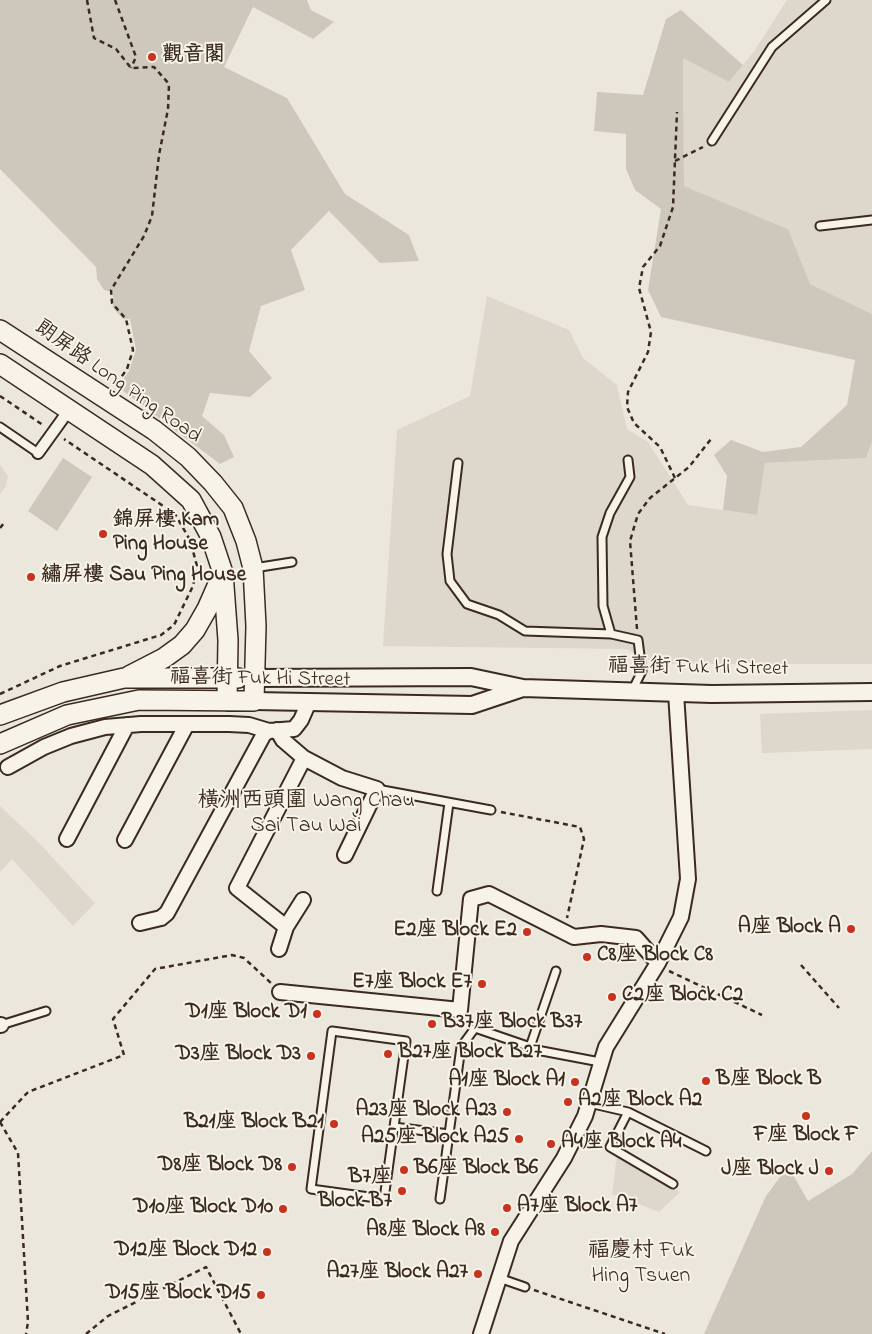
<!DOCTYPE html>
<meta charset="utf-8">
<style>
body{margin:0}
canvas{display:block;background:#ece7dc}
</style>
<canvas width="872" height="1334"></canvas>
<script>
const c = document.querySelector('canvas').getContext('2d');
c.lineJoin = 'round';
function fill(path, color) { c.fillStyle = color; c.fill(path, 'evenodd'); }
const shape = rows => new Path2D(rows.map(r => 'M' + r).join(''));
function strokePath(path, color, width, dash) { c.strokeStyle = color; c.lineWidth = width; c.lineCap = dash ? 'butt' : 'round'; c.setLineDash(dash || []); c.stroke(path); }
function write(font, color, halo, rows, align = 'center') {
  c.font = font + ' "Indie Flower","LXGW WenKai TC",sans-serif'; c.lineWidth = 4; c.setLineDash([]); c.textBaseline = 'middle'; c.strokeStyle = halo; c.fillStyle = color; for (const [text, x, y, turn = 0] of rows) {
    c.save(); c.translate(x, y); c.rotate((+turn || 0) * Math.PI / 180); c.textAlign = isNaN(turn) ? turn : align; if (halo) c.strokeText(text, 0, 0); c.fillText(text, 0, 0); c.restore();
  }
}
const built = shape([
 [787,0,872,0,872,314,810,284,788,229,684,186,683,57,729,82,755,50],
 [487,296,569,330,583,358,617,385,627,429,648,442,688,505,757,515,765,463,866,458,872,442,872,664,657,664,626,649,383,646,397,430,470,396],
 [0,465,8,476,6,486,0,494],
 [872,710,872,749,762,753,760,714],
 [0,806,38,842,95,903,73,926,12,859,0,872],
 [617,1155,680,1192,659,1212,612,1194]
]);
const green = shape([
 [0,0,307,0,311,10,334,22,313,39,253,7,224,67,287,98,345,194,409,235,419,261,380,263,329,211,291,250,305,290,261,306,249,351,272,378,250,397,210,393,202,416,224,435,234,457,220,464,118,387,129,371,136,350,130,319,123,319,113,308,113,292,104,290,97,279,96,267,0,169],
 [681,10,743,65,729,82,683,58,684,186,788,229,810,284,872,314,872,442,866,458,765,463,757,515,723,510,727,476,714,455,731,440,763,452,801,447,847,405,855,360,661,317,648,290,661,209,635,190,626,169,626,134,594,131,597,92,643,95,666,19],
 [63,458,92,477,57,531,28,511],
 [872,1151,872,1334,704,1334,766,1196,788,1166,808,1201,852,1174]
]);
const path = shape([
 [87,0,94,38,116,49,131,68,154,67,169,84,168,109,159,155,152,216,144,236,111,290,112,303,126,319,133,350,127,369,115,386],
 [115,0,136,57,131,68],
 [675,161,703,147],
 [0,396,43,425],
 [675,478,660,447,634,423,627,407,628,392,648,352,651,332,639,288,643,267,660,246,673,207,677,112],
 [0,528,4,523,6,524],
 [637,629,630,541,638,514,650,498,689,467,711,439],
 [0,694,60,666,161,635,174,625,193,586,197,566,190,540,175,514,64,439],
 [501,812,580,827,584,839,567,918],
 [801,965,839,1008],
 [669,971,762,1015],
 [0,1122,28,1092,124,1055,113,1019,155,969,232,955,244,958,271,983],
 [0,1122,18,1153,28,1322,26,1334],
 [534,1290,665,1334],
 [86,1334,108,1316,206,1267,241,1334]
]);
const service = shape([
 [712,141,772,47,826,0],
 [820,226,872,220],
 [0,427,38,453],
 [458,463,447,554,450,581,467,604,499,615,525,631,611,634,638,640,642,671,632,691],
 [254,568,292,562],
 [611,634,603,606,602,537,610,513,630,477,628,460],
 [377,789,491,810],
 [437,891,449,803],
 [1,1025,46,1011],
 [530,1047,556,971],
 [589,1103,628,1112,706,1151],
 [628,1112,610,1147,673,1184],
 [394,1127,384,1199,311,1189,332,1031,406,1041,394,1127,449,1134],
 [440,1199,461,1047,475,1028,542,1051,600,1062],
 [499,1278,525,1287]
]);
const pedestrian = shape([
 [38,453,69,410]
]);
const minor = shape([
 [277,730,283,740,304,758,342,778,377,789,345,855],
 [8,767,44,747,71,736,105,727,141,724,229,724,249,725,269,731,294,729,301,720,308,704],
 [67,839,127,725],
 [125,840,187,724],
 [140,923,161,918,167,913,264,734,269,731],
 [286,927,237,888,304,758],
 [279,949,286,927,303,900],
 [280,992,460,1010,471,899,489,894,574,937,601,934,636,938,658,963],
 [0,1025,1,1025],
 [481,1334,511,1241,564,1158,585,1116,606,1047,658,963,681,917,688,879,676,693]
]);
const tertiary = shape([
 [254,678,471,677,523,688,712,694,872,692],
 [254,701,472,705,523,688]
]);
const secondary = shape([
 [0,330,154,430,188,457,213,483,233,508,246,541,253,568,256,626,254,701,139,700,67,715,0,744],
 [0,364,152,465,191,500,211,537,223,573,228,640,227,701],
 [129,676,164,658,182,645,195,630,207,609,222,575],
 [0,715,63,692,124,678,238,678]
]);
const markers = [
 [152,57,5,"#c8321e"],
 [103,534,5,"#c8321e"],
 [31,577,5,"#c8321e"],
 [851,929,5,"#c8321e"],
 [527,932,5,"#c8321e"],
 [587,957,5,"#c8321e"],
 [482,984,5,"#c8321e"],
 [612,997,5,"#c8321e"],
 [317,1014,5,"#c8321e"],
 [432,1024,5,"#c8321e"],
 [388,1054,5,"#c8321e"],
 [311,1056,5,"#c8321e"],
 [706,1081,5,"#c8321e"],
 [575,1082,5,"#c8321e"],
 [568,1102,5,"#c8321e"],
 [507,1112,5,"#c8321e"],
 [806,1116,5,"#c8321e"],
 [334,1124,5,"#c8321e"],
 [519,1139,5,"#c8321e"],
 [551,1144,5,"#c8321e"],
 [292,1167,5,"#c8321e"],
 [404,1170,5,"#c8321e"],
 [829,1171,5,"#c8321e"],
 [402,1191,5,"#c8321e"],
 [507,1208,5,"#c8321e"],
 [283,1209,5,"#c8321e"],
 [495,1232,5,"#c8321e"],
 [267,1252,5,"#c8321e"],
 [478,1274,5,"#c8321e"],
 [261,1295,5,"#c8321e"]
];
const poiNames = [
 ["觀音閣",162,57,"left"],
 ["錦屏樓 Kam",113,522,"left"],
 ["Ping House",113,546,"left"],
 ["繡屏樓 Sau Ping House",41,577,"left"],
 ["A座 Block A",841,929],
 ["E2座 Block E2",517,932],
 ["C8座 Block C8",597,957,"left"],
 ["E7座 Block E7",472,984],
 ["C2座 Block C2",622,997,"left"],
 ["D1座 Block D1",307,1014],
 ["B37座 Block B37",442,1024,"left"],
 ["B27座 Block B27",398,1054,"left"],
 ["D3座 Block D3",301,1056],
 ["B座 Block B",716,1081,"left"],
 ["A1座 Block A1",565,1082],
 ["A2座 Block A2",578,1102,"left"],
 ["A23座 Block A23",497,1112],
 ["B21座 Block B21",324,1124],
 ["F座 Block F",806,1137,"center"],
 ["A25座 Block A25",509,1139],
 ["A4座 Block A4",561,1144,"left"],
 ["D8座 Block D8",282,1167],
 ["B6座 Block B6",414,1170,"left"],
 ["J座 Block J",819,1171],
 ["B7座",392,1179],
 ["Block B7",392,1203],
 ["A7座 Block A7",517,1208,"left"],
 ["D10座 Block D10",273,1209],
 ["A8座 Block A8",485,1232],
 ["D12座 Block D12",257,1252],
 ["A27座 Block A27",468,1274],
 ["D15座 Block D15",251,1295]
];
const streetNames = [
 ["朗屏路 Long Ping Road",117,383,35],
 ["福喜街 Fuk Hi Street",698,669,1],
 ["福喜街 Fuk Hi Street",260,680,1]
];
const neighbourhoodNames = [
 ["橫洲西頭圍 Wang Chau",306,802],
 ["Sai Tau Wai",306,827],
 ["福慶村 Fuk",641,1252],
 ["Hing Tsuen",641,1277]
];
fill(built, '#ddd7cc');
fill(green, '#cec8bc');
strokePath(service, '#3b2a1e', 11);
strokePath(pedestrian, '#3b2a1e', 14);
strokePath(minor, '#3b2a1e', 18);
strokePath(tertiary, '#3b2a1e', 20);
strokePath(secondary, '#3b2a1e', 22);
strokePath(path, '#3b2a1e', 2.5, [5, 4]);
strokePath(service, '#f7f3e8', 7);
strokePath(pedestrian, '#f7f3e8', 10);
strokePath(minor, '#f7f3e8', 14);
strokePath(tertiary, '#f7f3e8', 16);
strokePath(secondary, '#f7f3e8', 19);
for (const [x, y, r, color] of markers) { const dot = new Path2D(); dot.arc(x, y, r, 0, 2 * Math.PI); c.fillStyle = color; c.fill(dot); strokePath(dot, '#f7f3e8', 2); }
write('bold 21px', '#3b2a1e', '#f7f3e8', poiNames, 'right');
write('21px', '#3b2a1e', '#f7f3e8', streetNames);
write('22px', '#3b2a1e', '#f7f3e8', neighbourhoodNames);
</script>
